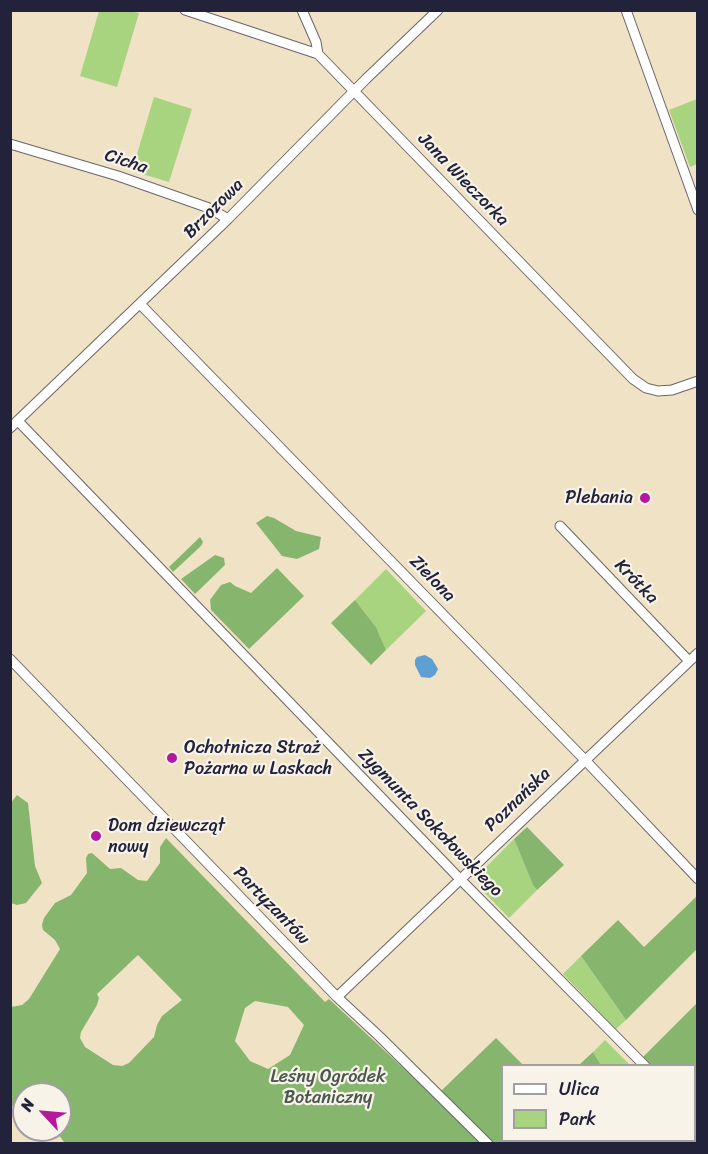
<!DOCTYPE html>
<meta charset="utf-8">
<style>
body{margin:0}
#map{position:relative;width:708px;height:1154px;overflow:hidden;background:#f0e2c4;font-family:Sriracha,sans-serif}
canvas{display:block}
.frame{position:absolute;inset:0;border:12px solid #22223b;pointer-events:none}
.legend{position:absolute;left:501px;top:1064px;width:195px;height:78px;box-sizing:border-box;background:#f7f3e8;border:2px solid #a29fa3;margin:0;padding:8px 10px;list-style:none;font-size:18px;color:#22223b}
.legend li{display:flex;align-items:center;gap:12px;height:30px}
.legend b{width:30px;border:2px solid #a29fa3}
.north{position:absolute;left:12px;top:1082px;width:60px;height:60px;box-sizing:border-box;background:#f7f3e8;border:2px solid #a29fa3;border-radius:50%;rotate:296deg;font-size:16px;font-weight:700;line-height:24px;text-align:center;color:#22223b}
.north::after{content:'';display:block;margin:auto;width:21px;height:27px;background:#b5179e;clip-path:polygon(50% 0,100% 100%,50% 72%,0 100%)}
</style>
<div id="map">
<canvas width="708" height="1154"></canvas>
<div class="frame"></div>
<ul class="legend">
<li><b style="height:8px;background:#fff"></b>Ulica</li>
<li><b style="height:16px;background:#a8d480"></b>Park</li>
</ul>
<div class="north">N</div>
</div>
<script>
const c = document.querySelector('canvas').getContext('2d');
c.lineJoin = 'round';
function fill(path, color) { c.fillStyle = color; c.fill(path, 'evenodd'); }
const shape = rows => new Path2D(rows.map(r => 'M' + r).join(''));
function strokePath(path, color, width, dash) { c.strokeStyle = color; c.lineWidth = width; c.lineCap = dash ? 'butt' : 'round'; c.setLineDash(dash || []); c.stroke(path); }
function write(font, color, halo, rows, align = 'center') {
  c.font = font + ' Sriracha,sans-serif'; c.lineWidth = 4.5; c.setLineDash([]); c.textBaseline = 'middle'; c.strokeStyle = halo; c.fillStyle = color; for (const [text, x, y, turn = 0] of rows) {
    c.save(); c.translate(x, y); c.rotate((+turn || 0) * Math.PI / 180); c.textAlign = isNaN(turn) ? turn : align; if (halo) c.strokeText(text, 0, 0); c.fillText(text, 0, 0); c.restore();
  }
}
const green = shape([
 [99,11,129,11,139,13,117,87,80,76],
 [154,97,192,109,169,182,132,171],
 [697,99,697,164,690,167,669,110],
 [386,569,426,611,386,650,376,627,355,600],
 [514,839,533,885,537,890,509,918,481,889,481,879,478,875],
 [581,956,626,1020,616,1029,563,974],
 [605,1040,630,1065,601,1065,593,1052]
]);
const forest = shape([
 [267,516,274,518,296,531,321,537,319,549,297,559,282,556,256,523],
 [200,537,203,542,201,546,173,572,169,567],
 [215,555,224,558,225,565,195,594,181,579],
 [277,568,304,596,249,649,211,610,210,600,221,585,230,582,235,586,251,593],
 [355,600,376,627,386,650,371,665,331,623],
 [17,795,28,803,35,866,42,883,26,903,17,905,11,903,10,804],
 [527,827,564,865,537,890,533,885,514,839],
 [166,838,325,1002,329,999,484,1143,63,1143,64,1142,55,1130,60,1130,60,1094,24,1094,24,1101,11,1107,11,1007,22,1005,29,999,60,949,55,940,43,930,42,925,44,918,55,903,71,895,87,873,86,858,88,854,92,853,110,869,121,868,138,880,147,881,160,863,160,847],
 [138,955,182,1000,162,1016,157,1025,154,1037,129,1063,122,1066,113,1065,85,1047,80,1038,81,1032,97,1005,99,998,97,994],
 [255,1001,288,1007,304,1025,290,1055,268,1069,250,1061,235,1041,245,1008],
 [697,896,697,949,626,1020,581,956,618,920,644,947],
 [697,1003,698,1003,697,1117,695,1114,694,1066,651,1065,643,1057],
 [496,1038,523,1065,502,1066,502,1140,648,1140,650,1143,492,1143,441,1091],
 [593,1052,601,1065,579,1065]
]);
const water = shape([
 [425,655,432,659,438,669,435,675,430,678,421,677,415,665,415,660,417,657]
]);
const minor = shape([
 [185,10,318,54,633,379,646,388,658,391,672,390,698,381],
 [302,10,316,42,318,54],
 [626,10,698,210],
 [10,144,118,176,209,208,228,219],
 [140,304,585,760,698,879],
 [18,421,460,879,645,1066],
 [10,428,228,219,366,79,438,10],
 [560,526,689,661],
 [10,659,337,997,380,1037,488,1144],
 [337,997,698,653]
]);
const markers = [
 [645,498,6,"#b5179e"],
 [172,758,6,"#b5179e"],
 [96,836,6,"#b5179e"]
];
const streetNames = [
 ["Cicha",126,162,18],
 ["Jana Wieczorka",463,180,46],
 ["Brzozowa",214,209,-45],
 ["Zielona",432,579,46],
 ["Krótka",636,582,46],
 ["Poznańska",518,800,-44],
 ["Zygmunta Sokołowskiego",430,823,46],
 ["Partyzantów",271,906,46]
];
const poiNames = [
 ["Plebania",633,498,"right"],
 ["Ochotnicza Straż",184,748],
 ["Pożarna w Laskach",184,769],
 ["Dom dziewcząt",108,826],
 ["nowy",108,847]
];
const parkNames = [
 ["Leśny Ogródek",328,1077],
 ["Botaniczny",328,1098]
];
fill(green, '#a8d480');
fill(forest, '#86b66e');
fill(water, '#609fd2');
strokePath(minor, '#6a656b', 11);
strokePath(minor, '#fff', 9);
for (const [x, y, r, color] of markers) { const dot = new Path2D(); dot.arc(x, y, r, 0, 2 * Math.PI); c.fillStyle = color; c.fill(dot); strokePath(dot, '#f7f3e8', 2); }
write('18px', '#22223b', '#f7f3e8', streetNames);
write('18px', '#22223b', '#f7f3e8', poiNames, 'left');
write('18px', '#4a5750', '#f7f3e8', parkNames);
</script>
